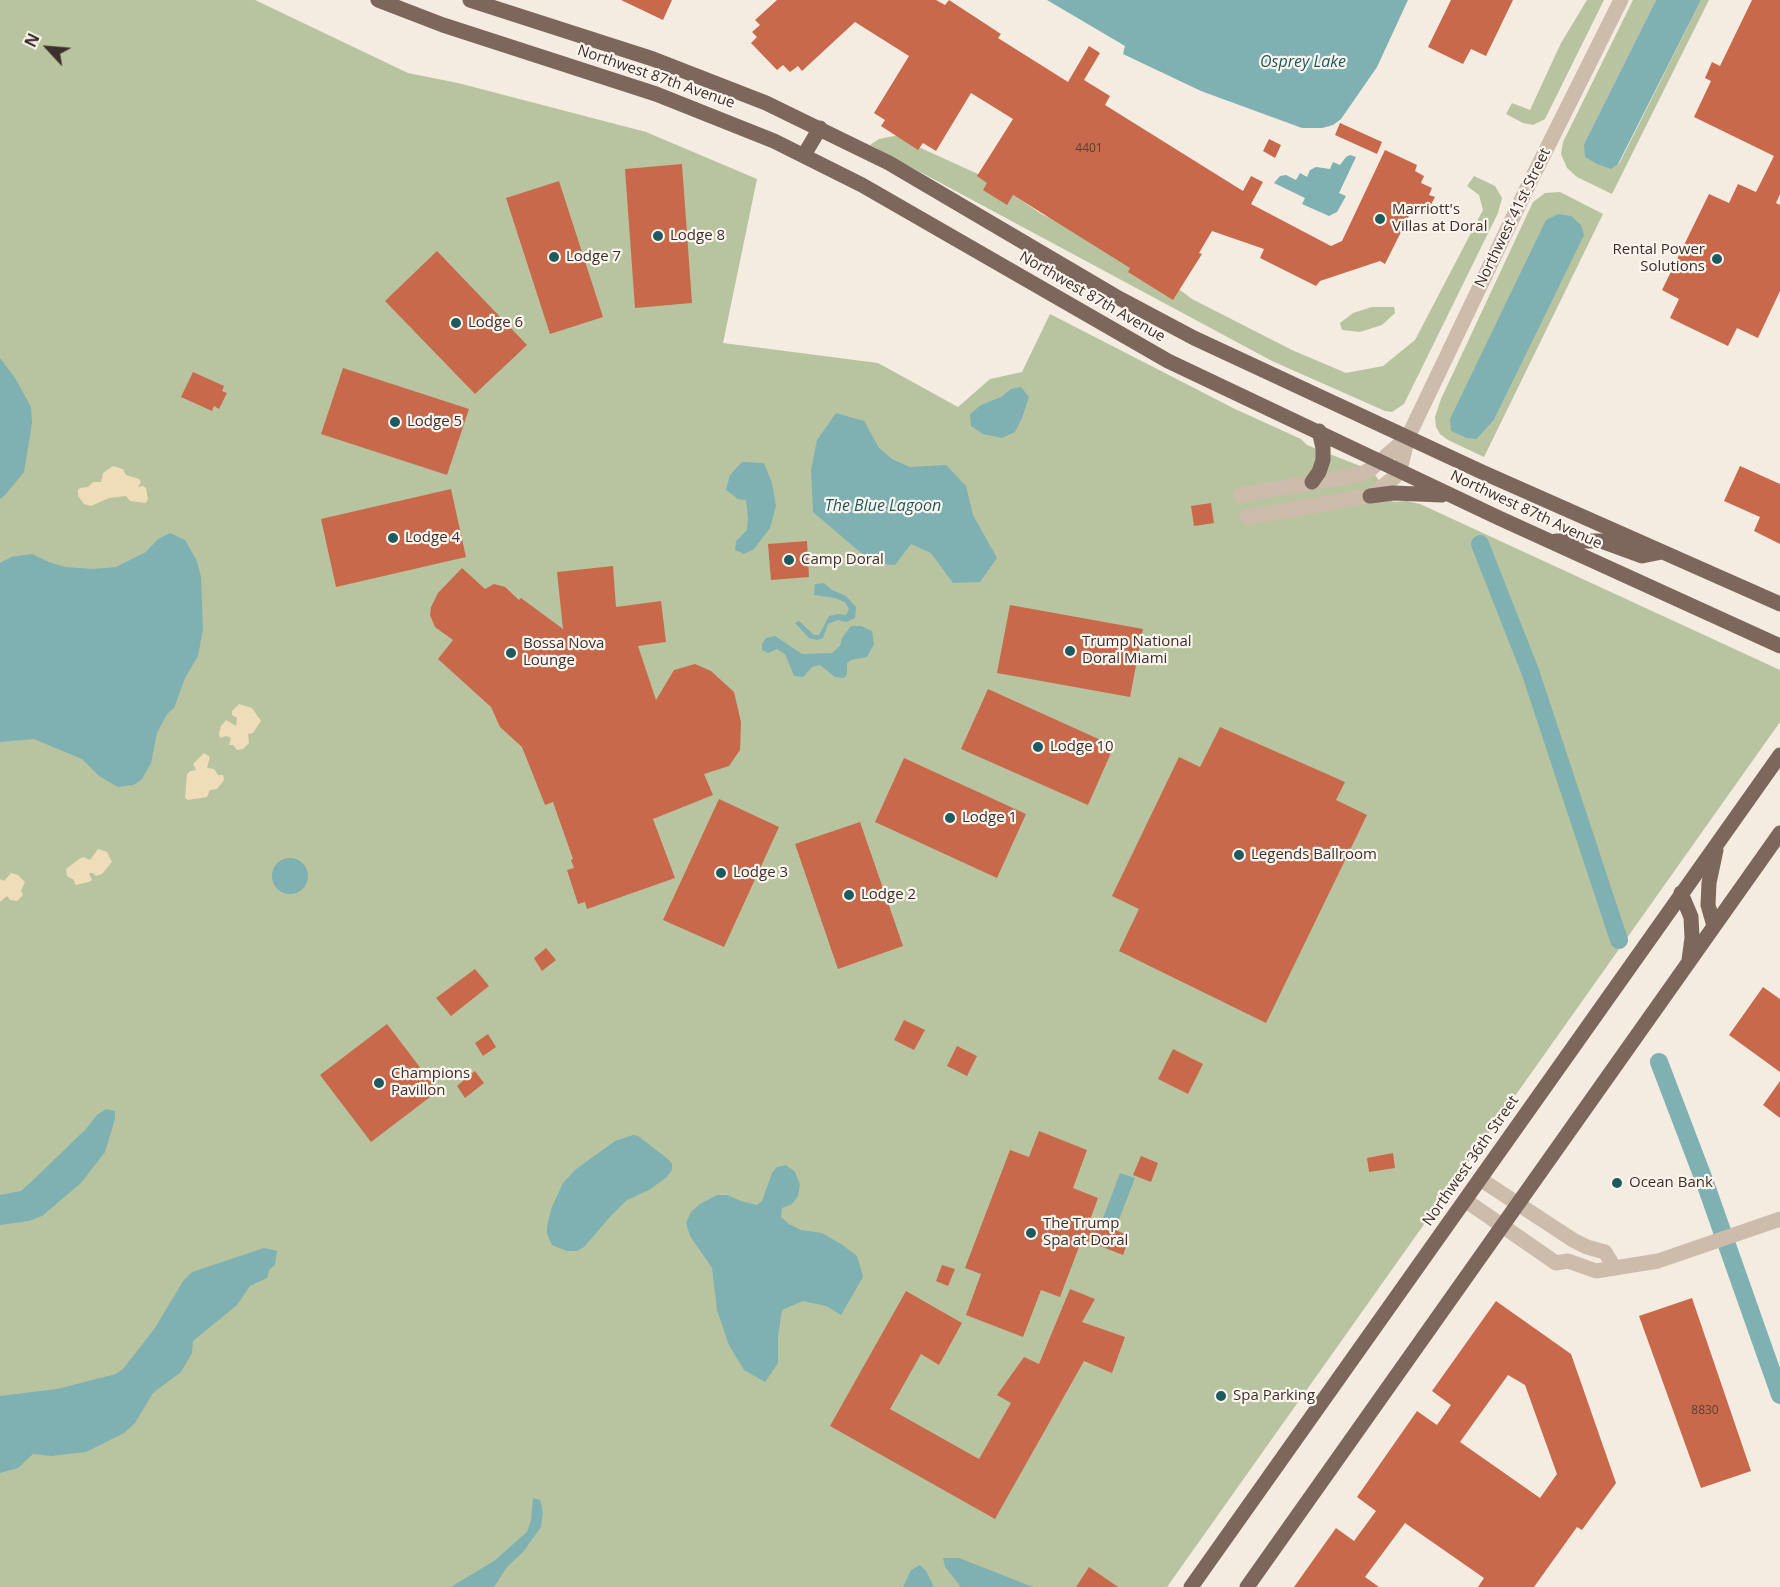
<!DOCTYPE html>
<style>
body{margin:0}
#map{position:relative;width:1780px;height:1587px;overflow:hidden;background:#f4ebe1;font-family:"Open Sans",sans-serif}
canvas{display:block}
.north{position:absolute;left:18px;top:18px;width:60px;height:60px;-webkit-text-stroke:4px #fbf5ee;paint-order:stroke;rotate:296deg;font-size:16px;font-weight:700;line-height:24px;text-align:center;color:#3b302b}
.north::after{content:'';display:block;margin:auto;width:21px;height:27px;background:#3b302b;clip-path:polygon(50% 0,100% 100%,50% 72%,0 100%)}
</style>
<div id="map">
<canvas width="1780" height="1587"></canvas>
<div class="north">N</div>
</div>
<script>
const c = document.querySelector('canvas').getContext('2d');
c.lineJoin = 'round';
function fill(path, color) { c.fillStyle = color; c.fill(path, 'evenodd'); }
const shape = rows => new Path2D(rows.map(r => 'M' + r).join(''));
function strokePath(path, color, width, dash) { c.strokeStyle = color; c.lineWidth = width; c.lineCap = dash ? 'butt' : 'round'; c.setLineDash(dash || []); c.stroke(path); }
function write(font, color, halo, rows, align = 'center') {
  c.font = font + ' "Open Sans",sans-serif'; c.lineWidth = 4.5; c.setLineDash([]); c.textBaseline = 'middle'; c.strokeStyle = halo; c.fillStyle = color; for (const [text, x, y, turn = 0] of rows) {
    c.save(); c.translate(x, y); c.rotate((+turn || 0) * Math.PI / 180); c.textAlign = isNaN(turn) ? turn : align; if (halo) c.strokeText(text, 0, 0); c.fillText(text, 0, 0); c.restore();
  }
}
const green = shape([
 [0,0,255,0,408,73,458,83,646,132,757,179,723,343,878,363,958,407,990,379,1022,372,1050,314,1235,409,1301,439,1307,445,1360,466,1376,476,1393,502,1407,501,1420,504,1780,670,1780,722,1167,1587,0,1587],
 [1587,0,1604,0,1545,119,1533,125,1523,123,1506,114,1512,103,1530,110,1561,43],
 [1633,0,1656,0,1584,144,1619,164,1701,0,1709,0,1612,194,1577,177,1567,168,1561,154,1563,142],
 [899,135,914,145,989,179,1043,215,1128,251,1192,299,1292,350,1346,373,1383,366,1415,340,1483,210,1479,195,1467,186,1474,176,1495,186,1502,198,1498,213,1404,404,1392,412,1385,411,1272,361,870,145,879,139],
 [1560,192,1603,214,1484,457,1448,440,1440,434,1436,427,1435,417,1441,399,1533,202,1545,193],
 [1583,235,1494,420,1477,439],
 [1372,307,1394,307,1395,313,1382,325,1360,332,1342,330,1340,323,1353,313]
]);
const sand = shape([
 [113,466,123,469,126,475,139,479,141,482,138,487,143,486,146,488,148,499,146,503,130,501,126,496,109,498,91,506,84,504,78,496,78,490,80,488,88,487,93,482,101,482,103,473],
 [239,704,252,708,261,721,253,733,248,734,249,743,243,749,237,750,233,745,229,745,231,738,226,736,220,738,219,733,221,726,226,720,236,726,237,718,232,715,232,711],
 [204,753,210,757,207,768,214,769,218,775,223,775,224,780,217,789,210,790,207,797,188,800,185,798,187,774,190,771,196,770,193,764],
 [98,849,107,852,112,862,102,874,96,876,93,873,89,873,92,880,89,882,75,885,74,880,67,876,66,869,79,859,84,857,90,860],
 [11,873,18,875,25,882,21,891,23,895,17,901,10,900,7,896,0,902,0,879,4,881]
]);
const water = shape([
 [1047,0,1408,0,1377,67,1341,119,1333,125,1322,128,1302,128,1201,91,1123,54,1125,46],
 [1656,0,1701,0,1618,164,1611,169,1597,164,1585,157,1584,144],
 [1350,155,1356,157,1339,193,1346,196,1337,212,1329,216,1302,204,1305,198,1274,183,1280,176,1286,175,1296,180,1300,173,1307,177,1310,170,1316,167,1330,169,1333,162,1340,165,1346,157],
 [1558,214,1571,216,1581,225,1584,235,1494,420,1477,439,1467,438,1451,431,1450,419,1546,220],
 [0,358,15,378,31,407,32,423,24,472,5,495,0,499],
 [1021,387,1029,397,1022,418,1015,432,1002,438,983,434,971,426,970,414,981,405,1001,397,1011,389],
 [836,413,864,421,879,448,892,459,910,467,946,465,966,486,973,515,997,558,980,582,953,583,931,553,911,544,895,565,873,563,813,512,811,470,817,440],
 [742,462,764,463,772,483,776,506,770,528,754,549,744,554,735,550,736,541,747,530,748,518,746,500,738,499,726,490,730,475],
 [170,533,185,540,197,561,201,577,203,629,198,656,185,678,174,708,167,714,157,733,151,763,142,779,134,785,118,787,99,776,82,759,34,739,0,742,0,563,11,557,32,554,49,562,65,567,93,569,116,567,146,552,158,539],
 [824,583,832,590,846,596,856,607,855,618,846,622,838,620,828,624,823,638,817,640,809,638,795,623,799,621,814,635,819,635,829,616,838,614,846,615,849,609,845,602,835,598,814,595,815,584],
 [851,626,861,626,872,631,874,644,867,657,851,660,847,663,847,674,844,678,835,677,820,665,812,667,803,677,794,676,785,654,777,649,768,653,762,650,762,644,766,638,775,636,802,654,832,653,840,646,842,638],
 '272 876a18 18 0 1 1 36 0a18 18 0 1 1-36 0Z',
 [106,1109,115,1111,115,1119,105,1152,81,1183,42,1216,29,1221,0,1225,0,1195,21,1191,30,1183,86,1129,97,1115],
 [633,1135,638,1136,668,1159,672,1164,672,1170,667,1177,649,1190,627,1200,609,1218,584,1247,577,1251,567,1251,552,1245,547,1234,547,1227,551,1209,563,1183,575,1170,615,1141],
 [786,1165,795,1172,800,1184,798,1196,792,1204,782,1208,781,1217,789,1224,801,1230,822,1233,841,1244,857,1256,863,1277,841,1315,826,1306,803,1301,782,1310,778,1336,778,1363,765,1382,744,1370,729,1345,717,1310,712,1268,690,1236,686,1223,691,1212,700,1204,717,1195,727,1195,741,1201,757,1205,762,1201,772,1173,777,1167],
 [1120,1173,1135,1178,1116,1227,1102,1221],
 [264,1248,277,1251,275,1265,269,1270,267,1278,250,1286,237,1305,193,1341,192,1353,181,1372,153,1393,135,1423,124,1433,86,1452,51,1456,33,1454,18,1468,0,1473,0,1396,57,1389,116,1374,123,1369,155,1328,183,1281,192,1272],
 [533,1498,540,1500,543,1512,541,1527,523,1552,507,1567,494,1587,451,1587,494,1561,527,1532,531,1520],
 [943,1558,959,1558,1033,1587,961,1587,945,1567],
 [920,1565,926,1571,934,1587,903,1587,911,1570]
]);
const canal = shape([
 [1480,544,1530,671,1619,940],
 [1659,1062,1704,1180,1780,1395]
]);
const building = shape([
 [621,0,672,0,663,20],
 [777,0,936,0,945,5,949,0,1001,34,998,38,1068,82,1089,46,1100,53,1084,80,1110,96,1105,105,1243,191,1251,176,1263,182,1251,204,1331,246,1342,241,1385,150,1417,165,1415,171,1424,176,1421,183,1432,188,1429,195,1435,197,1426,214,1413,208,1385,264,1380,261,1320,281,1316,286,1260,258,1264,249,1212,231,1199,253,1202,254,1173,300,1128,272,1130,268,1013,195,1007,205,983,190,987,183,977,176,1013,119,971,93,936,151,923,143,918,150,881,126,885,120,874,113,909,56,855,22,802,71,798,66,790,72,783,65,777,70,751,43,757,37,752,32,760,25,755,20],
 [1451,0,1513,0,1486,56,1471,49,1463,64,1428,47],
 [1752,0,1780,0,1780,194,1776,203,1780,205,1780,291,1758,338,1737,328,1728,346,1670,318,1679,299,1662,290,1709,194,1729,203,1738,184,1756,192,1774,156,1694,117,1711,81,1705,78,1712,62,1720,66],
 [1340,123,1382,142,1377,154,1335,135],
 [1269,139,1281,145,1275,158,1263,151],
 [682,164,692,303,635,308,625,169],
 [559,181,603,317,550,334,506,198],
 [437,251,527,345,475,394,385,301],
 [343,368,469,409,447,475,321,434],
 [193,372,224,386,222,391,227,393,219,409,214,406,212,411,181,397],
 [1740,466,1780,484,1780,544,1754,531,1760,517,1724,501],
 [451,489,466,557,336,587,321,519],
 [1211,503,1214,523,1194,526,1191,506],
 [807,541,809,577,771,580,768,544],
 [613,566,616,607,661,601,666,642,638,646,656,700,674,670,695,664,711,671,734,692,741,722,740,750,729,766,704,774,713,795,653,819,675,878,587,909,585,902,578,904,567,870,574,868,571,860,573,859,553,802,545,805,522,747,500,727,491,707,438,659,453,640,435,627,430,615,431,607,438,593,462,568,485,589,494,584,505,587,519,600,521,598,563,629,557,572],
 [1010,605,1143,629,1130,697,997,673],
 [988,689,1114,746,1088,805,961,749],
 [1220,727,1345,782,1336,800,1367,815,1266,1023,1119,951,1139,909,1112,896,1179,757,1200,767],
 [904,758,1026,814,997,878,875,822],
 [719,799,779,827,724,947,663,920],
 [860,822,903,946,838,969,795,844],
 [546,948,556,960,542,971,534,958],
 [475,969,489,986,451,1016,436,998],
 [1763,987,1780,999,1780,1072,1729,1035],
 [904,1020,925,1030,914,1050,894,1040],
 [387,1024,438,1091,371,1142,320,1075],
 [488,1034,496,1047,483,1056,475,1043],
 [957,1046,977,1056,967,1076,947,1066],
 [1173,1049,1203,1064,1188,1094,1158,1079],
 [475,1071,484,1083,465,1098,457,1086],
 [1780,1081,1780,1118,1763,1105],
 [1039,1131,1087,1150,1073,1188,1098,1198,1090,1220,1130,1236,1123,1255,1082,1239,1060,1297,1041,1290,1023,1337,966,1315,981,1274,965,1268,1010,1150,1029,1157],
 [1393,1153,1395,1168,1369,1172,1367,1158],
 [1141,1156,1158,1163,1151,1182,1133,1175],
 [942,1265,955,1269,948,1286,936,1281],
 [1070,1289,1095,1299,1082,1322,1125,1337,1112,1373,1084,1361,995,1519,830,1426,906,1291,962,1323,939,1365,921,1354,890,1409,979,1459,1011,1403,997,1395,1024,1357,1039,1364],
 [1692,1298,1751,1471,1701,1488,1639,1316],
 [1496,1301,1571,1354,1616,1483,1582,1530,1577,1527,1534,1587,1478,1587,1484,1578,1405,1523,1365,1577,1379,1587,1294,1587,1336,1528,1354,1541,1376,1511,1357,1497,1417,1411,1437,1425,1451,1405,1432,1391],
 [1508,1375,1525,1385,1557,1474,1540,1498,1460,1442],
 [1089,1567,1118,1587,1076,1587]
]);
const minor = shape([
 [1241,495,1361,474,1371,469,1408,437],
 [1247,517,1370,496,1395,477,1400,470,1408,437,1528,186,1621,0],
 [1480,1179,1573,1240,1587,1247,1605,1252,1614,1267],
 [1465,1200,1556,1263,1568,1261,1596,1271,1658,1261,1780,1219]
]);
const major = shape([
 [378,0,443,25,656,94,774,141,862,185,1168,361,1499,518,1780,646],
 [470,0,653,59,766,103,889,163,1115,296,1194,338,1482,472,1780,604],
 [804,155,820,128],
 [1312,482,1319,472,1323,460,1323,448,1319,431],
 [1370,496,1393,493,1442,495],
 [1556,541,1601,541,1642,556,1662,552],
 [1681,893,1691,917,1692,938,1689,960],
 [1714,926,1708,905,1709,883,1716,850],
 [1191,1587,1780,755],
 [1247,1587,1780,833]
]);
const markers = [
 [1380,219,6,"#1f5a5e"],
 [658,236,6,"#1f5a5e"],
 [554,257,6,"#1f5a5e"],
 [1717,259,6,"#1f5a5e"],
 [456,323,6,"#1f5a5e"],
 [395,422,6,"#1f5a5e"],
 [393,538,6,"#1f5a5e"],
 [789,560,6,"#1f5a5e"],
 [1070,651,6,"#1f5a5e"],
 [511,653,6,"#1f5a5e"],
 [1038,747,6,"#1f5a5e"],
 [950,818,6,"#1f5a5e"],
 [1239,855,6,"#1f5a5e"],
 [721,873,6,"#1f5a5e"],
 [849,895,6,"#1f5a5e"],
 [379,1083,6,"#1f5a5e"],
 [1617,1183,6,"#1f5a5e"],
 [1031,1233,6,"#1f5a5e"],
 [1221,1396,6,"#1f5a5e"]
];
const numberNames = [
 ["4401",1089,149],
 ["8830",1705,1411]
];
const streetNames = [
 ["Northwest 87th Avenue",656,77,19],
 ["Northwest 41st Street",1513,218,-64],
 ["Northwest 87th Avenue",1092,297,30],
 ["Northwest 87th Avenue",1526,510,25],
 ["Northwest 36th Street",1471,1161,-55]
];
const poiNames = [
 ["Marriott's",1392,210],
 ["Villas at Doral",1392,227],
 ["Lodge 8",670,236],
 ["Rental Power",1705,250,"right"],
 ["Solutions",1705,267,"right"],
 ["Lodge 7",566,257],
 ["Lodge 6",468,323],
 ["Lodge 5",407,422],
 ["Lodge 4",405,538],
 ["Camp Doral",801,560],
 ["Trump National",1082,642],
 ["Doral Miami",1082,659],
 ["Bossa Nova",523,644],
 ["Lounge",523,661],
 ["Lodge 10",1050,747],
 ["Lodge 1",962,818],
 ["Legends Ballroom",1251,855],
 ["Lodge 3",733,873],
 ["Lodge 2",861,895],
 ["Champions",391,1074],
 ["Pavillon",391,1091],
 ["Ocean Bank",1629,1183],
 ["The Trump",1043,1224],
 ["Spa at Doral",1043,1241],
 ["Spa Parking",1233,1396]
];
const waterNames = [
 ["Osprey Lake",1303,62],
 ["The Blue Lagoon",883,506]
];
fill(green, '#b8c4a0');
fill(sand, '#efdcb8');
fill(water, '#7fb0b2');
strokePath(canal, '#7fb0b2', 18);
fill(building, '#c8694b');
strokePath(minor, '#cdbbac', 15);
strokePath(major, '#7d675c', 15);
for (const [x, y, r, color] of markers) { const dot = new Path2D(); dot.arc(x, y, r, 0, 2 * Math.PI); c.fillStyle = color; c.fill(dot); strokePath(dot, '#fbf5ee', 2); }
write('12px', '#5e3e33', null, numberNames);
write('15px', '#3b302b', '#fbf5ee', streetNames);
write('15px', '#3b302b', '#fbf5ee', poiNames, 'left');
write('italic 16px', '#1f5a5e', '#fbf5ee', waterNames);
</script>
